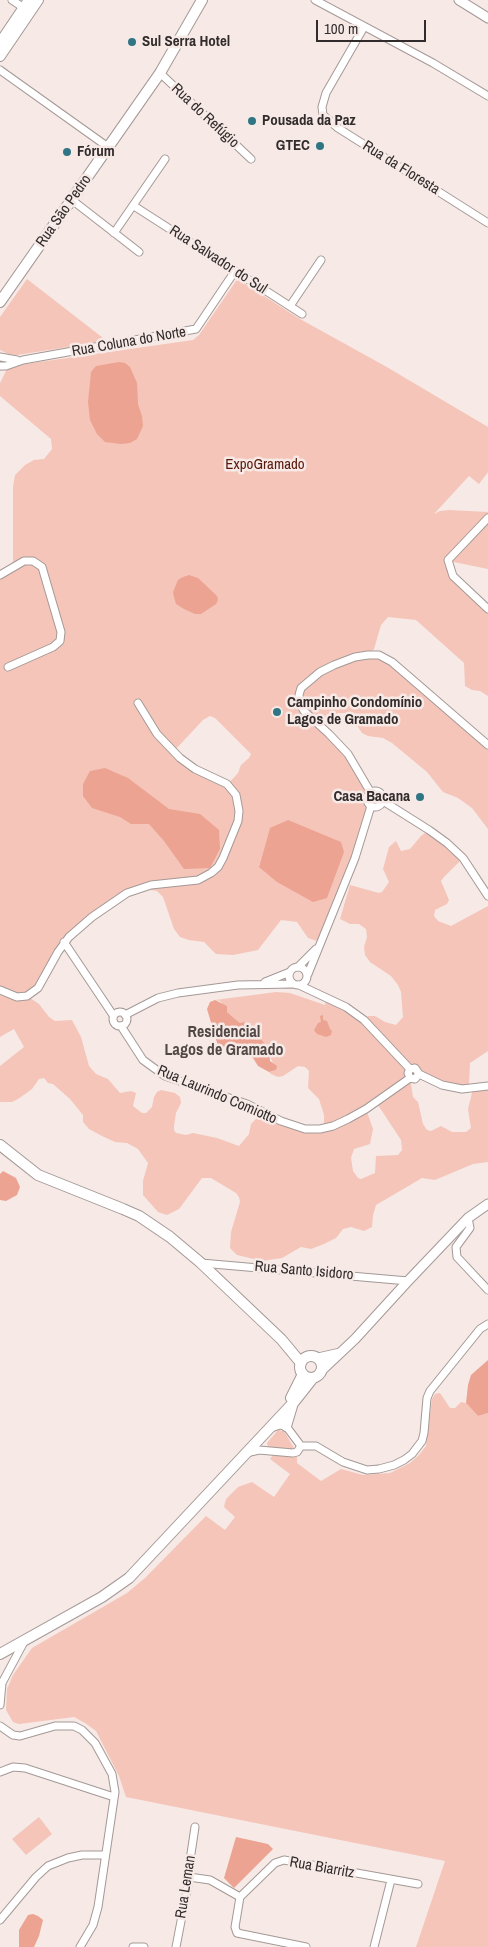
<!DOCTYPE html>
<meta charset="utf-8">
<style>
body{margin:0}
#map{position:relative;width:488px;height:1947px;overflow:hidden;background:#f6e9e6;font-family:"Archivo Narrow",sans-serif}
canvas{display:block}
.scale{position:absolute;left:316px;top:20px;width:110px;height:22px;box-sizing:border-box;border:2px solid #312c2b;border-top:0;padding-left:6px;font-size:15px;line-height:18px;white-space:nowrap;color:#312c2b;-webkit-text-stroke:4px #f6e9e6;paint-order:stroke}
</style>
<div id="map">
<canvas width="488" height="1947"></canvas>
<div class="scale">100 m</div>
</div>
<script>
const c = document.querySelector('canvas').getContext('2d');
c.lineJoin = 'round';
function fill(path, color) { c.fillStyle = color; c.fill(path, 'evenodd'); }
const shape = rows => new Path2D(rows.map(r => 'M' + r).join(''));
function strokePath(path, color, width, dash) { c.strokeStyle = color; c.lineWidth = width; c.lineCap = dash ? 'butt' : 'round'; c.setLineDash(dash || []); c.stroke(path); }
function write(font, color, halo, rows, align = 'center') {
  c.font = font + ' "Archivo Narrow",sans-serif'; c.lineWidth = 5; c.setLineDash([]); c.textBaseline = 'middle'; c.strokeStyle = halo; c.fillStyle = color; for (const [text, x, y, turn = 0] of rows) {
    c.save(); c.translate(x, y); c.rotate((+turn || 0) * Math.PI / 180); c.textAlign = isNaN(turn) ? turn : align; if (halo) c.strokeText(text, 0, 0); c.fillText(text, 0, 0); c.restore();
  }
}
const green = shape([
 [27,279,107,341,17,355,8,354,0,350,0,317],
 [239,280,300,319,385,366,488,427,488,472,479,484,469,476,434,514,440,511,449,510,488,512,488,569,449,561,453,576,488,609,488,696,480,691,472,690,465,686,464,663,416,620,388,617,381,625,374,649,368,655,379,655,488,745,488,829,472,808,458,798,443,792,427,772,392,743,383,738,368,736,362,733,353,719,346,713,338,713,330,720,319,724,348,754,369,795,368,801,371,806,320,942,308,938,297,922,281,920,258,950,233,955,216,954,204,942,189,940,180,937,174,929,163,897,157,891,138,888,75,931,41,985,27,996,39,1004,49,1017,55,1021,72,1020,81,1037,89,1066,96,1074,108,1079,120,1093,131,1091,136,1093,133,1106,142,1113,146,1113,152,1107,154,1097,157,1092,161,1090,175,1093,180,1097,181,1103,176,1113,174,1126,174,1130,176,1133,186,1135,193,1133,217,1138,239,1146,249,1134,251,1124,259,1116,267,1114,281,1121,320,1129,324,1124,324,1115,319,1099,308,1088,309,1071,305,1067,298,1066,283,1076,278,1077,271,1074,269,1072,276,1070,268,1052,240,1023,227,1012,220,1001,215,1000,276,992,290,993,325,1005,326,996,363,1020,368,1016,375,1016,385,1022,396,1025,403,1017,401,992,398,985,391,976,370,962,365,955,364,947,367,937,366,929,359,924,350,924,340,919,350,885,379,893,382,892,389,882,383,869,389,847,396,841,401,851,410,849,421,836,429,830,463,858,444,877,441,881,449,900,447,904,435,910,434,916,438,921,451,926,488,906,488,1051,470,1063,469,1084,462,1089,453,1088,412,1068,410,1078,413,1097,418,1102,423,1124,427,1130,431,1131,441,1126,452,1132,466,1132,471,1128,468,1109,473,1089,488,1086,488,1162,473,1164,435,1180,422,1178,376,1205,373,1215,372,1227,364,1231,351,1227,343,1229,336,1238,324,1244,311,1249,301,1247,282,1258,262,1261,237,1255,230,1248,231,1232,240,1202,239,1197,236,1193,211,1178,202,1178,179,1209,167,1215,158,1212,143,1195,143,1181,148,1163,138,1149,127,1143,115,1142,102,1136,89,1129,83,1122,83,1115,70,1099,53,1084,48,1083,44,1078,39,1079,32,1089,18,1099,12,1102,0,1102,0,1066,24,1047,14,1029,0,1037,0,574,13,562,13,487,15,475,25,465,34,460,44,459,52,449,51,439,0,396,0,383,7,369,25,364,193,340,199,335,236,281],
 [210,716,215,718,251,754,249,758,241,765,238,773,228,784,180,758,174,751,203,720],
 [288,820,259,867,270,829],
 [376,1102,401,1140,402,1150,398,1155,376,1156,375,1173,361,1179,358,1178,353,1171,351,1158,354,1149,370,1144,373,1129,366,1109],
 [440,1393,450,1408,455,1408,461,1402,466,1403,478,1416,488,1413,488,1947,416,1947,445,1861,126,1797,119,1776,96,1731,85,1723,74,1717,19,1724,13,1722,6,1710,7,1689,13,1675,32,1648,127,1593,145,1578,206,1516,225,1530,235,1517,224,1507,226,1499,238,1487,252,1482,274,1497,290,1474,270,1459,273,1455,297,1457,297,1463,321,1481,341,1469,363,1475,390,1473,410,1463,419,1455,426,1446,432,1399,435,1394],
 [278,1430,284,1431,295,1450,268,1447,267,1443],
 [39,1817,52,1834,26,1855,12,1839]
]);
const water = shape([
 [119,362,125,363,130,367,137,383,138,404,142,416,143,426,137,439,130,443,121,444,105,442,97,434,90,420,88,402,91,372,96,366],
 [189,575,198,578,217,596,218,600,216,604,201,614,195,614,184,609,176,604,174,597,173,592,178,580,183,577],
 [105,768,128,778,169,809,200,814,219,830,220,849,210,868,184,869,164,841,149,824,131,824,120,817,92,808,83,796,83,784,90,771],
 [288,820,341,842,344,852,327,898,313,902,277,882,259,867,270,828],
 [215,1000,227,1006,227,1012,240,1023,244,1022,269,1048,270,1061,277,1066,276,1070,269,1072,258,1066,253,1058,238,1050,218,1046,207,1009,210,1002],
 [323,1015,323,1020,327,1021,330,1029,332,1031,331,1035,326,1037,317,1034,314,1030,318,1023,321,1022,320,1016],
 [3,1171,16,1178,20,1187,17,1195,6,1201,0,1200,0,1174],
 [488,1360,488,1413,478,1416,466,1403,468,1385,471,1375],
 [236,1837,268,1844,273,1849,234,1888,224,1878],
 [33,1914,38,1916,43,1920,39,1936,34,1947,19,1947,19,1930,28,1915]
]);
const minor = shape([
 [12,0,24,8],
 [315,0,433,63,488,96],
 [364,27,326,93,322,107,323,115,338,128,488,223],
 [0,70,108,147],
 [160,73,251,159],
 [72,200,139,252],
 [134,206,302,314],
 [114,233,165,159],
 [290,306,321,260],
 [0,357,17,360],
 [0,366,6,366,23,360,196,329,235,271],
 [488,518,448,560,453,576,488,609],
 [0,575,24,561,33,561,42,567,61,632,60,641,53,647,8,667],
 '367 799a8 8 0 1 1 16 0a8 8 0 1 1-16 0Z',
 [371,793,348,754,329,734,304,711,300,704,299,695,301,688,320,672,334,665,355,657,368,655,379,655,392,662,488,745],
 [383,801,429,830,447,843,463,858,488,896],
 [64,942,113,1015],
 '289 976a9 9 0 1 1 18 0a9 9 0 1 1-18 0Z',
 [298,967,316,949],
 [308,974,355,858,371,806],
 [265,982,290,972],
 [299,985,346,1007,364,1020,410,1069],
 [0,990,17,997,27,996,38,988,58,952,69,937,92,917,127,893,151,885,198,880,211,873,218,867,223,858,238,821,239,811,236,795,227,784,195,769,180,758,157,734,138,703],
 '113 1019a7 7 0 1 1 14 0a7 7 0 1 1-14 0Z',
 [125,1015,158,998,178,993,238,985,293,984],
 [121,1026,143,1060,165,1076,247,1104,281,1121,305,1129,320,1129,333,1126,348,1119,366,1109,410,1078],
 [419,1074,415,1079,410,1078,408,1073,410,1069,415,1068,419,1074,442,1085,462,1089,488,1086],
 [468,1218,470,1228,456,1247,457,1257,488,1290],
 [201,1263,408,1281],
 [301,1446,316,1446,343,1462,367,1470,379,1469,394,1465,404,1460,412,1454,422,1441,424,1433,427,1398,430,1391,480,1329,488,1324],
 [246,1453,259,1450,293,1453,297,1452,301,1446,286,1426,280,1425,271,1428],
 [0,1705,2,1683,25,1640],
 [0,1726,13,1735,20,1736,55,1726,74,1726,82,1730,95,1743,112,1774,115,1792,98,1907,93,1925,80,1947],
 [0,1772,13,1767,25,1768,114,1797],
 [189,1877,210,1880,240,1897],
 [240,1897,275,1863,284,1860,418,1884],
 [240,1897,235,1927,237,1933,306,1947],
 [0,1920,36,1877,48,1866,68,1858,82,1855,105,1855],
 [133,1947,144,1947],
 [176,1947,188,1885,189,1867,195,1827],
 [374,1947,391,1880]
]);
const tertiary = shape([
 [459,0,488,18],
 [318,1358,340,1353],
 [321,1371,355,1339,408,1281,468,1218,488,1204]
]);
const secondary = shape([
 [0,43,29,0],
 [0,56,38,0],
 [0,302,160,73,202,0],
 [0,1145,38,1175,123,1209,139,1216,170,1237,201,1263,281,1339,301,1363],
 '300 1367a11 11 0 1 1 22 0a11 11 0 1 1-22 0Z',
 [291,1398,303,1374],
 [286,1426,292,1406],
 [0,1654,102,1597,129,1578,294,1402,313,1378]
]);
const markers = [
 [132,42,5,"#307584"],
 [252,121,5,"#307584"],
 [320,146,5,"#307584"],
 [67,152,5,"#307584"],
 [277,712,5,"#307584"],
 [420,797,5,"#307584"]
];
const poiNames = [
 ["Sul Serra Hotel",142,42],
 ["Pousada da Paz",262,121],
 ["GTEC",310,146,"right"],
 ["Fórum",77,152],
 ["Campinho Condomínio",287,703],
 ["Lagos de Gramado",287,720],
 ["Casa Bacana",410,797,"right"]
];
const streetNames = [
 ["Rua do Refúgio",205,116,43],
 ["Rua da Floresta",401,168,32],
 ["Rua São Pedro",64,211,-55],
 ["Rua Salvador do Sul",218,260,33],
 ["Rua Coluna do Norte",129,342,-10],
 ["Rua Laurindo Comiotto",217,1095,23],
 ["Rua Santo Isidoro",304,1271,5],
 ["Rua Biarritz",322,1868,10],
 ["Rua Leman",186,1887,-81]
];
const parkNames = [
 ["ExpoGramado",265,465]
];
const neighbourhoodNames = [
 ["Residencial",224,1033],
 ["Lagos de Gramado",224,1051]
];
fill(green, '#f5c5b9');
fill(water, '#eca391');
strokePath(minor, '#a49996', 9);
strokePath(tertiary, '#a49996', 11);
strokePath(secondary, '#a49996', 12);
strokePath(minor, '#fff', 7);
strokePath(tertiary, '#fff', 9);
strokePath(secondary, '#fff', 10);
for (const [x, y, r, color] of markers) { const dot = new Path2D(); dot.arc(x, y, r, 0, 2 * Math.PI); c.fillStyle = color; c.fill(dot); strokePath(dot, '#f6e9e6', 2); }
write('bold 15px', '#312c2b', '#f6e9e6', poiNames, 'left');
write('15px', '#312c2b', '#f6e9e6', streetNames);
write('15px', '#58180a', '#f6e9e6', parkNames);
write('bold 16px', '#524845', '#f6e9e6', neighbourhoodNames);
</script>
